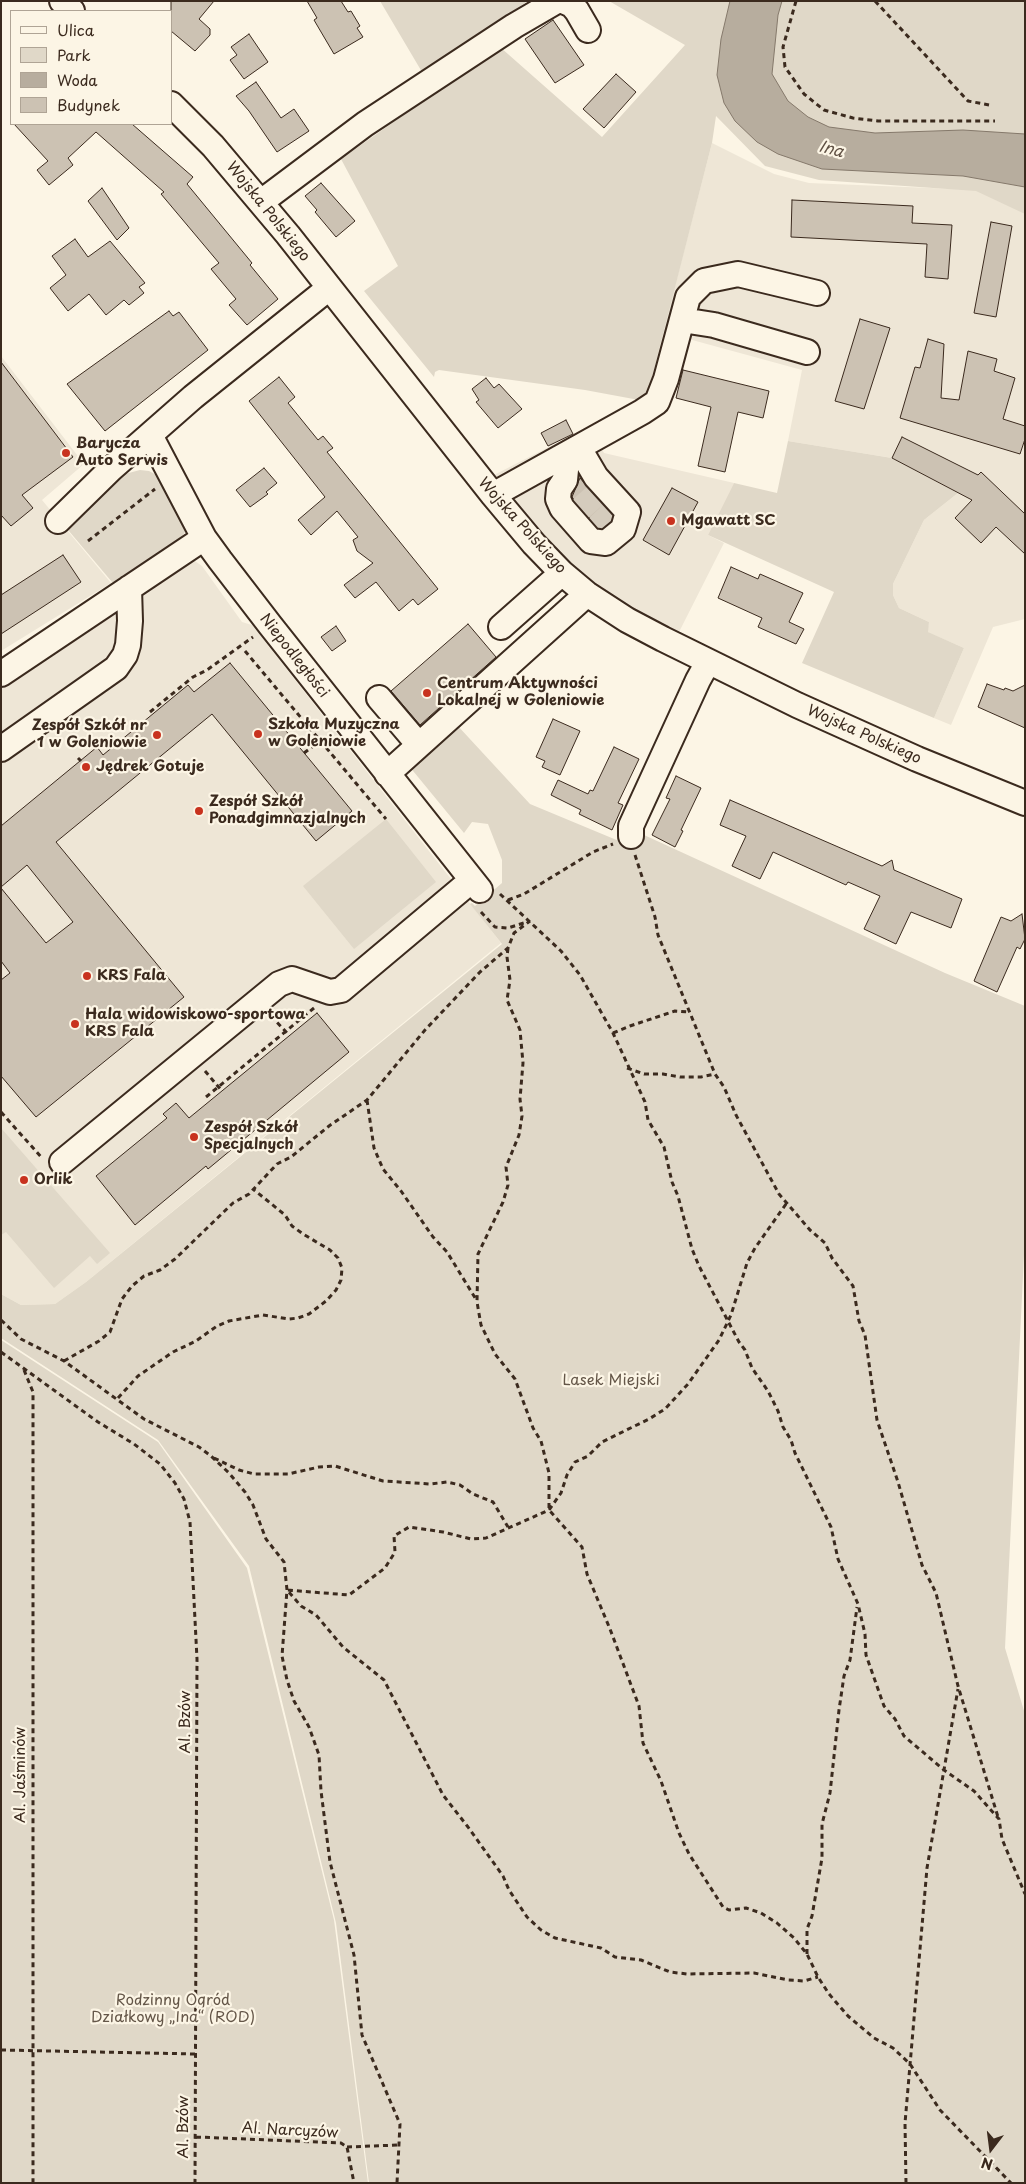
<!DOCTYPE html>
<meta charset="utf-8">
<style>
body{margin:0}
#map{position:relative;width:1026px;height:2184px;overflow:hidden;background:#fcf5e5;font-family:"Playpen Sans",sans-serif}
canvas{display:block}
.frame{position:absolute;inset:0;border:2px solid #3b2a1e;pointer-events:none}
.legend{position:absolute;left:10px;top:10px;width:162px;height:115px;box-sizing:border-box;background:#fcf5e5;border:1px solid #afa495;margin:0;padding:6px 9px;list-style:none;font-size:15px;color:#3b2a1e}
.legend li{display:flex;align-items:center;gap:10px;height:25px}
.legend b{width:25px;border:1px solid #afa495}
.north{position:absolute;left:966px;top:2124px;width:50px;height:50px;-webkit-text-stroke:4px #fcf5e5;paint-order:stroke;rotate:195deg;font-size:14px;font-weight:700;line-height:20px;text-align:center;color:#3b2a1e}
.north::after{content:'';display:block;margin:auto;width:18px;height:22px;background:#3b2a1e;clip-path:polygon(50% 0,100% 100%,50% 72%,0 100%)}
</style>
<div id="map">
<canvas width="1026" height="2184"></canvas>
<div class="frame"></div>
<ul class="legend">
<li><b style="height:6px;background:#fcf5e5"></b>Ulica</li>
<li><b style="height:14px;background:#e0d8c8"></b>Park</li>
<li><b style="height:14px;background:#b7ad9e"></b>Woda</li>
<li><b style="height:14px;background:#ccc2b3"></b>Budynek</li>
</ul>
<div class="north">N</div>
</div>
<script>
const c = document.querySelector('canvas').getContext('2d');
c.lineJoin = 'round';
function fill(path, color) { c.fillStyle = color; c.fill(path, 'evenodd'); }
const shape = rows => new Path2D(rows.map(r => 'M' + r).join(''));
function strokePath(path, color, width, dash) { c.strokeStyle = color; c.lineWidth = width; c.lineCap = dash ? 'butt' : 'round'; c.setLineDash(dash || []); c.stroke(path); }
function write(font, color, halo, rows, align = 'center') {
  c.font = font + ' "Playpen Sans",sans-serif'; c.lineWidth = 4.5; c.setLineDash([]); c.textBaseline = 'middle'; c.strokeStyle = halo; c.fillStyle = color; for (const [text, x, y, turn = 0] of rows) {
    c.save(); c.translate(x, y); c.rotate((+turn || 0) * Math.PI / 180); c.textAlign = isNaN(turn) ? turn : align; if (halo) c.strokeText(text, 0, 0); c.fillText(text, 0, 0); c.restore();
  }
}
const built = shape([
 [712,143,774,174,809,183,979,190,1025,203,1025,619,993,627,951,725,934,718,964,648,927,632,929,622,899,608,893,595,893,584,924,520,958,493,892,458,788,441,802,370,663,332],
 [1,356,84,464,42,500,111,583,1,651],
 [590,426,604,453,734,483,708,535,724,543,678,634,596,586,563,560,490,477],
 [185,554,202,566,242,622,252,625,501,943,86,1282,55,1304,21,1305,1,1294,1,680]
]);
const green = shape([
 [380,1,528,1,422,72],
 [609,1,1025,1,1025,214,976,191,819,180,765,166,716,116,712,143,649,389,639,400,585,390,439,370,435,372,434,377,364,291,398,266,341,159,500,47,602,137,685,45],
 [788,441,892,458,958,493,924,520,893,584,893,595,899,608,929,622,928,632,964,648,934,718,802,663,834,592,708,535,734,483,777,493],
 [140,470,149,471,166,480,186,520,185,532,178,541,124,580,112,582,63,524,121,475],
 [457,725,530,804,619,841,644,835,945,973,1025,1006,1025,1234,1005,1648,1025,1714,1025,2183,369,2183,336,1923,249,1566,158,1440,1,1338,1,1294,21,1305,55,1304,86,1282,502,944,470,904,472,903,475,906,502,883,502,860,488,824,472,822,464,833,409,766],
 [386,819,436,882,354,949,303,886],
 [1,1128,110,1253,97,1264,90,1256,54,1288,6,1232,1,1235],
 [1,1340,158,1442,247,1568,334,1920,368,2183,1,2183]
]);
const water = shape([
 [730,1,782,1,778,15,772,74,788,101,808,117,829,127,875,133,963,130,1025,134,1025,187,963,176,822,169,778,154,757,142,735,121,724,103,717,75,721,39,730,1]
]);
const building = shape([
 [171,1,214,1,199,19,210,29,210,35,195,51,171,31,171,1],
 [307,1,341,1,348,12,351,11,360,26,357,28,363,37,334,54,314,20,317,18,307,1],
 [553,20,584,65,555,83,525,39,553,20],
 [249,34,268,62,244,79,230,60,237,55,231,47,249,34],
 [616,74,636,92,604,128,583,109,616,74],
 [256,82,281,118,294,109,309,131,277,152,249,111,236,96,256,82],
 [14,124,132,124,193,177,187,184,252,263,250,265,278,299,247,325,229,305,236,299,211,269,219,263,161,194,164,192,96,132,68,158,73,165,49,185,37,170,48,161,14,124],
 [321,183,355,221,336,237,315,212,317,210,305,196,321,183],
 [102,188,129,228,117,240,88,201,102,188],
 [792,200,913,206,912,223,952,225,948,279,925,277,927,244,791,237,792,200],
 [991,222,1012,226,996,317,974,313,991,222],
 [75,239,88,257,110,241,145,283,139,287,144,293,129,305,124,300,106,315,89,294,68,311,50,288,66,275,52,256,75,239],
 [169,311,173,316,179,312,208,350,105,431,67,384,169,311],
 [860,319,890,328,864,409,835,401,860,319],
 [928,339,944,344,941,398,959,400,968,351,997,359,994,371,1015,378,1003,419,1025,426,1025,439,1020,454,900,418,915,367,920,368,928,339],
 [1,362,73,457,22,495,33,508,11,526,1,515,1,362],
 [683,370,769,391,763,418,738,412,725,472,698,466,711,407,676,398,683,370],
 [279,377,295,397,288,403,318,440,323,436,333,448,327,452,438,589,418,605,413,599,399,611,376,582,355,598,344,585,373,563,357,551,353,540,358,537,337,511,311,535,298,520,325,497,249,401,279,377],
 [486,378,494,388,499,384,522,409,498,428,476,402,479,400,472,389,486,378],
 [566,420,573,434,548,446,541,433,566,420],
 [902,437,978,475,981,472,1025,514,1025,554,996,527,981,543,955,518,972,500,892,458,902,437],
 [264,468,277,483,266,492,268,494,250,507,236,490,264,468],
 [580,478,613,516,611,521,602,529,598,528,572,497,580,478],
 [672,488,698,502,669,555,643,540,672,488],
 [63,555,81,582,1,634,1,595,63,555],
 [731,567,758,579,760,574,803,593,789,622,804,629,796,644,758,627,762,618,718,598,731,567],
 [468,624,496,657,420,725,391,691,468,624],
 [336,626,346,641,332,651,321,637,336,626],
 [230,663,352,811,316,841,212,714,56,842,184,997,36,1117,1,1076,1,980,10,973,1,961,1,888,46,943,73,922,27,865,1,887,1,826,97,747,103,755,188,685,194,692,230,663],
 [987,684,1004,690,1005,688,1013,691,1025,685,1025,728,978,707,987,684],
 [553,719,580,731,560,775,542,767,545,761,536,757,553,719],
 [614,747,639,759,618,803,623,805,612,830,579,814,581,810,551,795,558,780,588,794,590,790,593,791,614,747],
 [676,776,701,788,681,830,683,831,675,847,652,835,670,799,666,798,676,776],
 [730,800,882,866,892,860,894,870,962,899,951,928,911,912,896,944,864,929,880,896,848,882,846,885,773,852,760,879,732,866,746,836,720,825,730,800],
 [1022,914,1025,939,1020,949,1017,947,997,992,974,981,1001,917,1011,921,1022,914],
 [317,1013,349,1052,208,1169,206,1166,135,1225,96,1176,167,1118,163,1114,176,1103,189,1118,317,1013]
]);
const minorTunnel = shape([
 [580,509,596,495],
 [596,528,612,513]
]);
const path = shape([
 [796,1,783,47,785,67,804,94,824,110,853,118,878,121,995,121],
 [875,1,968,101,989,105],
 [88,541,155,489],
 [245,651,386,819],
 [150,712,193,677,207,670,253,637],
 [304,753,316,744],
 [78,758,81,761],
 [635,855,655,917,658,935,715,1074,724,1087,736,1115,779,1194,810,1230,825,1243,832,1258,853,1286,859,1321,865,1335,877,1420,898,1482,922,1565,936,1593,958,1686,998,1817],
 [500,894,561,951,580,975,613,1033,645,1102,648,1120,664,1147,672,1182,678,1196,692,1249,699,1266,739,1342,745,1350,752,1368,768,1391,778,1411,783,1427,791,1440,795,1453,831,1527,838,1559,858,1604,865,1634,866,1655,884,1706,895,1719,904,1736,944,1770,974,1791,999,1819,1002,1839,1025,1894],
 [508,900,524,894,593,852,613,844],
 [481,912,495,927,508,928,527,922],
 [508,948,507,957,510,980,507,1000,520,1030,523,1063,520,1099,522,1116,519,1135,506,1167,508,1185,503,1202,478,1254,477,1302,481,1325,495,1354,515,1379,533,1428,541,1441,549,1473,549,1510,582,1547,587,1574,610,1629,639,1706,643,1743,661,1781,679,1833,689,1854,723,1907,729,1910,746,1908,761,1913,777,1923,794,1938,807,1954,818,1977,829,1994,848,2016,874,2038,893,2048,910,2064,940,2110,1011,2183],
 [271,1016,289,1035],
 [613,1033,630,1026,675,1011,689,1012],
 [627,1068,644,1074,663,1074,680,1077,701,1077,715,1074],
 [205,1071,222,1091],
 [206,1097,314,1008],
 [367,1100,374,1148,383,1169,401,1191,433,1237,447,1252,477,1301],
 [1,1112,42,1158],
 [786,1204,755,1248,747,1263,731,1315,719,1340,688,1384,665,1409,649,1419,602,1442,588,1456,575,1462,567,1475,561,1493,549,1510,486,1538,471,1539,443,1532,409,1527,394,1536,395,1552,385,1568,349,1595,287,1590,301,1606,316,1615,343,1647,384,1680,443,1795,468,1827,503,1876,509,1890,527,1917,541,1930,555,1938,601,1948,615,1957,641,1960,670,1972,687,1974,754,1973,788,1980,804,1981,818,1977],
 [1,1320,21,1339,64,1361,144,1419,199,1447,211,1456,229,1473,245,1492,253,1505,266,1539,284,1562,287,1590,282,1656,287,1680,294,1701,309,1727,319,1755,321,1791,330,1862,354,1955,362,2035,400,2124,397,2183],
 [1,1352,98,1422,134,1444,160,1464,175,1483,184,1499,190,1522,197,1659,195,2183],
 [64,1361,99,1341,110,1332,122,1299,132,1286,144,1276,160,1270,175,1259,233,1203,249,1194,277,1164,291,1157,329,1126,367,1100,425,1030,480,972,508,948,514,933,530,921],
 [24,1370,33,1392,33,2183],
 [118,1398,138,1376,173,1352,196,1341,217,1326,229,1321,263,1315,289,1319,298,1318,309,1314,326,1301,336,1290,341,1280,342,1268,338,1258,330,1250,303,1234,292,1226,285,1215,253,1189],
 [214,1458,239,1470,254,1474,288,1474,319,1467,335,1466,383,1481,430,1484,447,1482,460,1485,473,1494,493,1502,508,1527],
 [807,1954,807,1929,812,1916,822,1858,822,1824,830,1793,839,1710,844,1676,850,1660,857,1607],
 [1,2050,196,2054],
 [196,2137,341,2143,347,2147,354,2183],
 [347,2147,398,2145],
 [906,2183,905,2123,927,1868,958,1689]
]);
const minor = shape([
 [62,1,72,11],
 [563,1,572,5,577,11,588,30],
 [171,104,213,146,288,235,493,495,534,544,562,573,587,594,627,620,663,639,797,705,917,759,1025,803],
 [261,202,365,124,514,26,557,1],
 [682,320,714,325,807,352],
 [150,435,204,538,220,560,270,625,480,890],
 [559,458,566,470,565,480,559,489,558,499,562,508,591,541,606,543,623,529,628,512,596,477,579,448],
 [493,495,642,412,657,402,666,379,688,297,704,281,738,274,817,293],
 [58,521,111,469,193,397,329,288],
 [501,627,562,573],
 [1,674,204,538],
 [379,698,419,745],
 [1,749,116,668,125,655,128,645,130,621,129,588],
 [387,774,587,594],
 [631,836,631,826,698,680,708,662],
 [62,1162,279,984,292,979,330,992,341,990,472,880]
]);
const markers = [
 [66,453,5,"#c8321e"],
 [671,521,5,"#c8321e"],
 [427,693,5,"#c8321e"],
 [258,734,5,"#c8321e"],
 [157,735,5,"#c8321e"],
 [86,767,5,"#c8321e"],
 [199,811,5,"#c8321e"],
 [87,976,5,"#c8321e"],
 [75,1024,5,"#c8321e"],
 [194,1137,5,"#c8321e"],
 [24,1180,5,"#c8321e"]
];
const streetNames = [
 ["Wojska Polskiego",268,212,51],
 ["Wojska Polskiego",522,526,48],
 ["Niepodległości",294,656,52],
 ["Wojska Polskiego",864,735,24],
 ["Al. Bzów",186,1722,-90],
 ["Al. Jaśminów",21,1775,-90],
 ["Al. Bzów",184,2127,-90],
 ["Al. Narcyzów",290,2131,3]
];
const poiNames = [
 ["Barycza",76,444],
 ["Auto Serwis",76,461],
 ["Mgawatt SC",681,521],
 ["Centrum Aktywności",437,684],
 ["Lokalnej w Goleniowie",437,701],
 ["Szkoła Muzyczna",268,725],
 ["w Goleniowie",268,742],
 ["Zespół Szkół nr",147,726,"right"],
 ["1 w Goleniowie",147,743,"right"],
 ["Jędrek Gotuje",96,767],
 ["Zespół Szkół",209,802],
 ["Ponadgimnazjalnych",209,819],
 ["KRS Fala",97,976],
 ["Hala widowiskowo-sportowa",85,1015],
 ["KRS Fala",85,1032],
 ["Zespół Szkół",204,1128],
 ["Specjalnych",204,1145],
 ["Orlik",34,1180]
];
const parkNames = [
 ["Lasek Miejski",611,1381],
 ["Rodzinny Ogród",173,2001],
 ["Działkowy „Ina“ (ROD)",173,2018]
];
const waterNames = [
 ["Ina",831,150,15]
];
fill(built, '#eee6d6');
fill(green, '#e0d8c8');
fill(water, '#b7ad9e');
strokePath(water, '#85796b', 1);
fill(building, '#ccc2b3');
strokePath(building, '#3b2a1e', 1);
strokePath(minorTunnel, '#d5ccbd', 24, [24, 12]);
strokePath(minor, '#3b2a1e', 28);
strokePath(path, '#3b2a1e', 3, [5, 4]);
strokePath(minor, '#fcf5e5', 24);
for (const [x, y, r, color] of markers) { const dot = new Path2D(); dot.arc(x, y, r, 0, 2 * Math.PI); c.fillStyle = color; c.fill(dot); strokePath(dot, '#fcf5e5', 2); }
write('15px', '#3b2a1e', '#fcf5e5', streetNames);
write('bold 15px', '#3b2a1e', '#fcf5e5', poiNames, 'left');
write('15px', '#645648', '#fcf5e5', parkNames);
write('italic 16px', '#605144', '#fcf5e5', waterNames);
</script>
